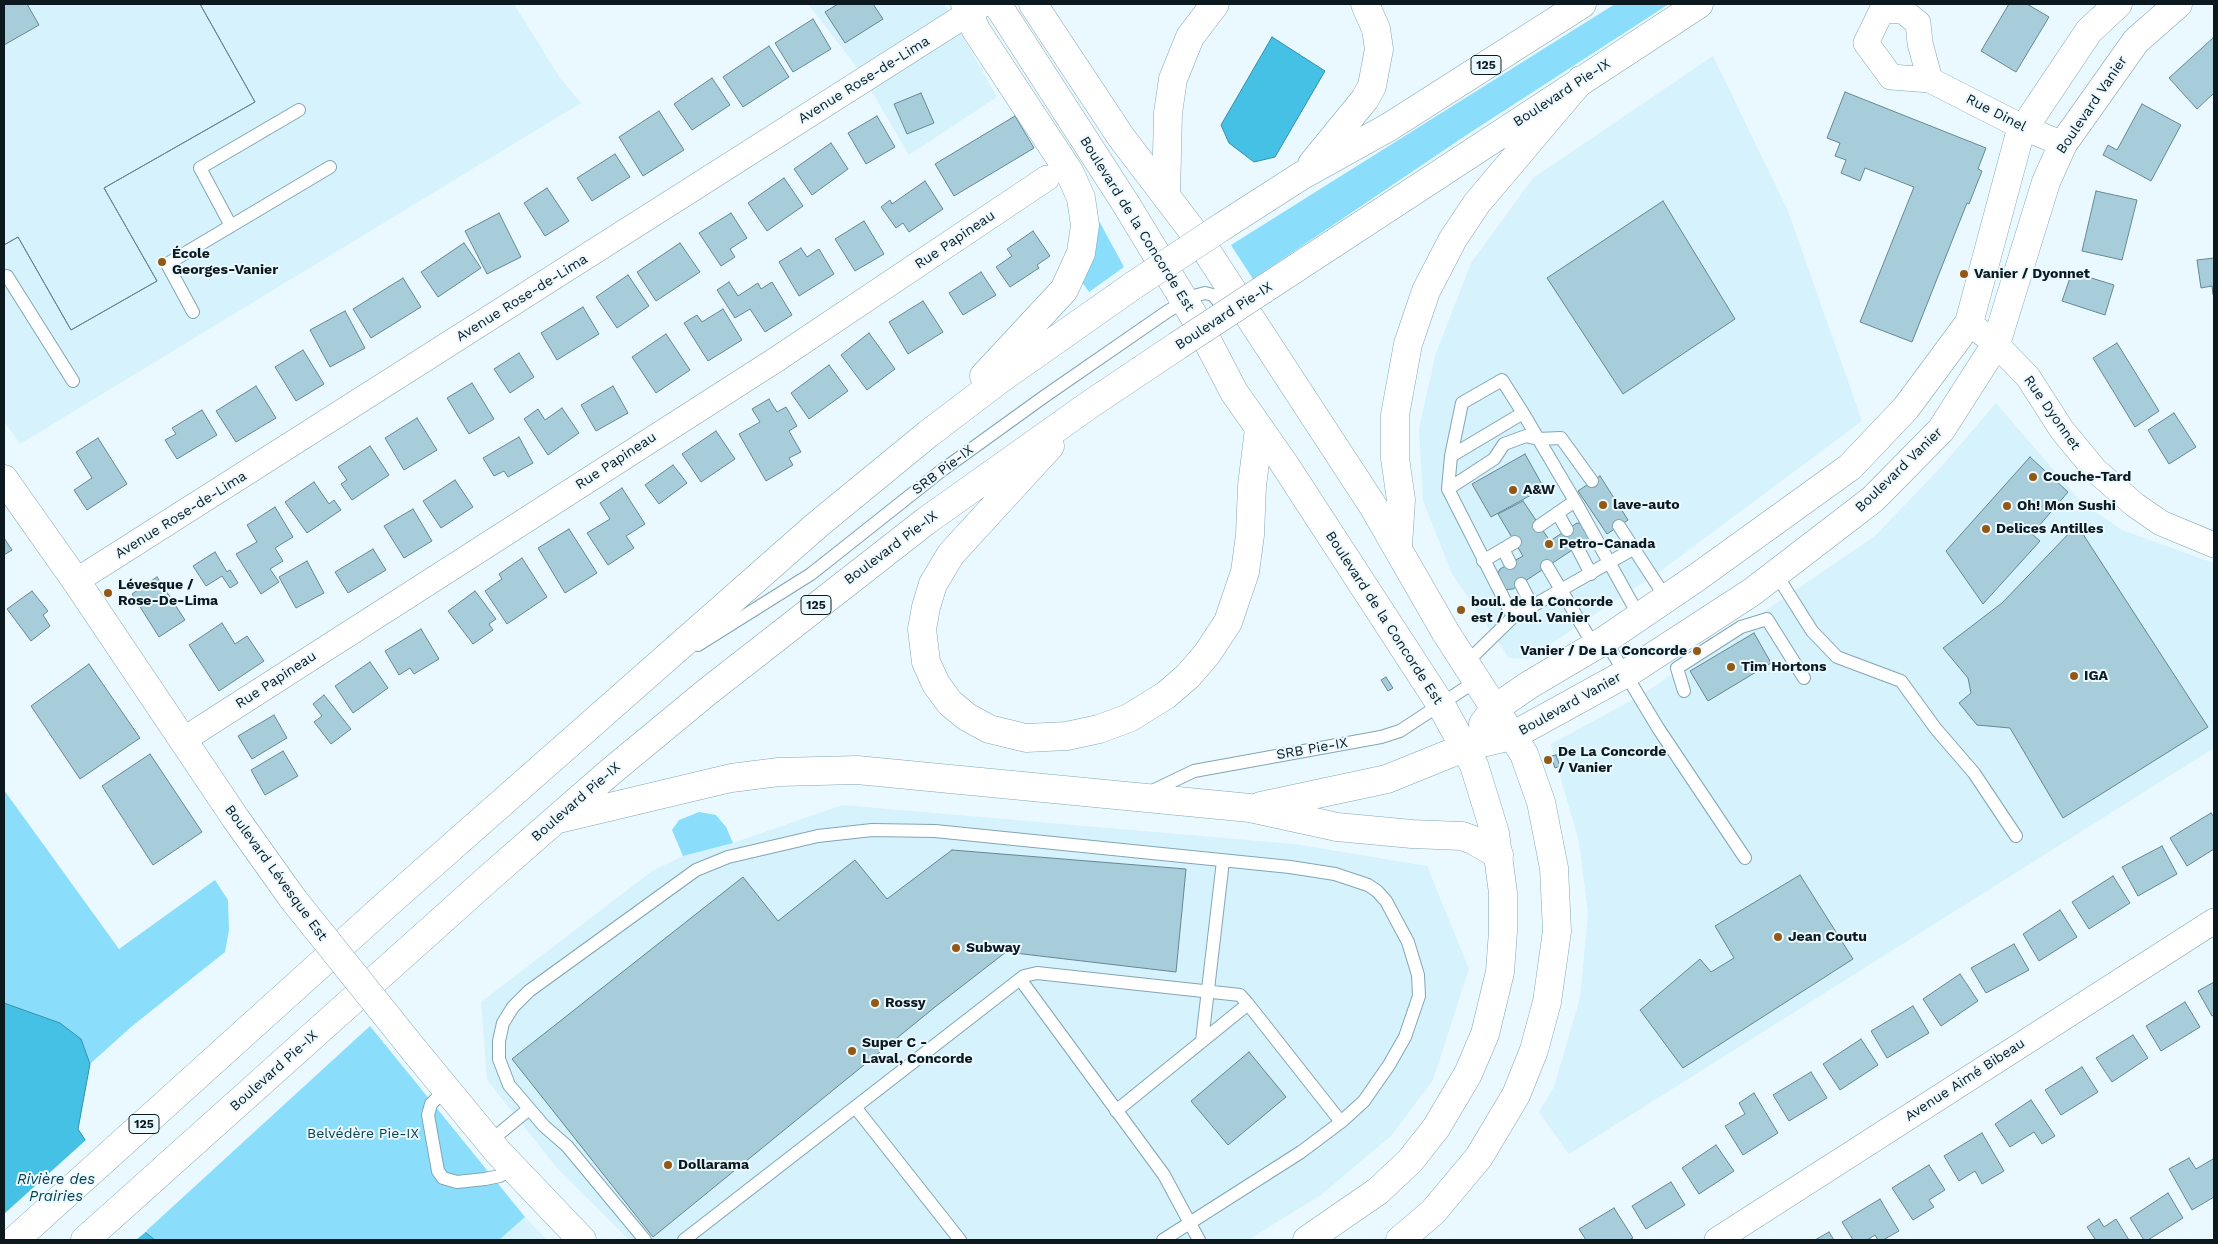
<!DOCTYPE html>
<meta charset="utf-8">
<style>
body{margin:0}
#map{position:relative;width:2218px;height:1244px;overflow:hidden;background:#eaf9ff;font-family:"Work Sans",sans-serif}
canvas{display:block}
.frame{position:absolute;inset:0;border:5px solid #0c1a1f;pointer-events:none}
</style>
<div id="map">
<canvas width="2218" height="1244"></canvas>
<div class="frame"></div>
</div>
<script>
const c = document.querySelector('canvas').getContext('2d');
c.lineJoin = 'round';
function fill(path, color) { c.fillStyle = color; c.fill(path, 'evenodd'); }
const shape = rows => new Path2D(rows.map(r => 'M' + r).join(''));
function strokePath(path, color, width, dash) { c.strokeStyle = color; c.lineWidth = width; c.lineCap = dash ? 'butt' : 'round'; c.setLineDash(dash || []); c.stroke(path); }
function write(font, color, halo, rows, align = 'center') {
  c.font = font + ' "Work Sans",sans-serif'; c.lineWidth = 4; c.setLineDash([]); c.textBaseline = 'middle'; c.strokeStyle = halo; c.fillStyle = color; for (const [text, x, y, turn = 0] of rows) {
    c.save(); c.translate(x, y); c.rotate((+turn || 0) * Math.PI / 180); c.textAlign = isNaN(turn) ? turn : align; if (halo) c.strokeText(text, 0, 0); c.fillText(text, 0, 0); c.restore();
  }
}
const built = shape([
 [4,4,514,4,560,78,581,103,20,444,4,421],
 [808,4,944,4,997,97,909,155,859,70],
 [1713,56,1788,211,1862,421,1662,570,1528,659,1509,658,1452,574,1423,501,1419,428,1436,353,1471,263,1533,178],
 [1996,403,2081,502,2122,530,2214,563,2214,748,1569,1154,1539,1112,1554,1087,1580,998,1588,914,1579,842,1551,744,1643,694,1875,536,1942,466],
 [842,805,1294,844,1427,866,1469,969,1433,1080,1391,1136,1321,1195,1248,1240,629,1240,557,1168,487,1080,481,1002,652,871,683,856,733,843],
 [525,1217,547,1240,499,1240]
]);
const green = shape([
 [1615,4,1669,4,1468,134,1253,279,1231,245],
 [1098,219,1124,267,1089,292,1081,281],
 [4,790,119,949,215,880,228,900,229,930,225,952,131,1027,90,1064,81,1039,60,1023,4,1003],
 [699,812,716,815,726,827,733,843,683,856,672,830,679,820],
 [370,1026,525,1217,499,1240,155,1240,145,1232]
]);
const water = shape([
 [1272,37,1325,71,1275,157,1254,162,1229,143,1221,125,1272,37],
 [4,1003,60,1023,81,1039,90,1064,78,1129,145,1232,155,1240,4,1240,4,1003]
]);
const pier = shape([
 [87,1139,147,1231,136,1240,4,1240,4,1214]
]);
const building = shape([
 [4,4,200,4,255,102,104,188,157,281,71,330,18,237,4,245,4,4],
 [27,4,200,4,255,102,104,188,157,281,71,330,18,237,4,245,4,45,39,25,27,4],
 [838,4,873,4,883,19,845,43,825,12,838,4],
 [2009,4,2027,4,2049,17,2016,72,1981,51,2009,4],
 [813,19,831,49,793,72,775,43,813,19],
 [2214,37,2214,93,2197,109,2169,78,2214,37],
 [769,46,789,77,743,107,723,77,769,46],
 [712,78,730,105,692,130,674,104,712,78],
 [1845,92,1986,148,1978,169,1982,171,1969,204,1967,203,1912,342,1860,322,1914,187,1865,168,1860,181,1841,173,1846,160,1835,156,1840,143,1827,138,1845,92],
 [921,93,934,123,907,134,894,104,921,93],
 [2142,104,2181,125,2151,181,2103,155,2108,145,2117,150,2142,104],
 [659,111,684,150,643,176,619,137,659,111],
 [877,116,895,147,866,164,848,133,877,116],
 [1015,116,1034,148,954,196,935,164,1015,116],
 [831,143,848,169,812,195,794,169,831,143],
 [615,154,630,177,592,201,577,178,615,154],
 [784,178,803,206,767,231,748,203,784,178],
 [925,181,943,209,909,232,903,223,896,228,881,207,890,200,892,204,925,181],
 [547,188,569,221,545,236,524,203,547,188],
 [2096,191,2137,200,2122,260,2082,251,2096,191],
 [1663,201,1735,319,1623,394,1547,278,1663,201],
 [499,213,521,257,487,274,465,231,499,213],
 [731,213,747,238,730,249,735,257,721,266,699,233,731,213],
 [864,221,884,254,855,271,835,239,864,221],
 [1033,231,1050,256,1037,265,1039,268,1010,287,996,267,1012,256,1007,249,1033,231],
 [464,243,481,268,438,297,421,272,464,243],
 [680,243,700,272,656,301,637,272,680,243],
 [801,248,807,257,819,249,834,274,799,296,779,262,801,248],
 [2214,258,2214,294,2213,295,2212,286,2201,288,2197,260,2214,258],
 [981,272,996,295,963,315,949,293,981,272],
 [2072,272,2114,285,2105,315,2062,301,2072,272],
 [628,275,649,306,617,328,596,297,628,275],
 [403,278,421,307,371,338,353,309,403,278],
 [729,282,738,296,758,283,761,289,772,282,792,315,765,332,750,309,735,318,717,290,729,282],
 [923,301,943,332,908,354,889,322,923,301],
 [583,307,599,334,557,360,541,333,583,307],
 [723,309,742,340,708,361,684,323,697,315,702,322,723,309],
 [345,311,365,348,330,367,310,330,345,311],
 [869,333,895,369,867,390,841,355,869,333],
 [666,334,690,370,656,393,632,357,666,334],
 [2117,343,2159,411,2135,427,2093,358,2117,343],
 [303,350,324,384,296,401,275,367,303,350],
 [519,353,534,377,510,393,494,369,519,353],
 [829,365,848,391,809,419,791,393,829,365],
 [472,383,494,419,469,434,447,398,472,383],
 [256,386,276,418,236,442,216,411,256,386],
 [613,386,628,413,596,431,581,405,613,386],
 [769,399,777,412,786,407,797,426,789,431,801,452,789,458,793,465,766,481,739,434,760,422,752,409,769,399],
 [562,408,579,433,548,455,524,419,538,409,545,420,562,408],
 [202,410,217,435,177,459,165,440,176,434,172,428,202,410],
 [2174,413,2196,447,2169,464,2148,430,2174,413],
 [417,418,437,450,404,470,385,438,417,418],
 [716,431,735,459,701,482,682,454,716,431],
 [519,437,533,463,508,477,504,471,494,476,483,458,519,437],
 [98,438,127,484,87,510,74,490,92,478,76,452,98,438],
 [370,446,389,475,352,500,341,484,347,480,338,467,370,446],
 [1525,454,1544,488,1491,517,1472,484,1525,454],
 [2030,457,2068,492,2032,534,2040,541,1983,604,1946,551,2030,457],
 [673,465,687,483,659,504,645,485,673,465],
 [1600,476,1628,520,1607,534,1578,491,1600,476],
 [455,480,473,507,441,528,423,501,455,480],
 [314,482,329,504,334,500,341,510,307,533,285,502,314,482],
 [622,488,645,524,626,536,634,548,608,565,587,533,610,519,600,503,622,488],
 [1523,501,1550,541,1577,523,1583,524,1587,530,1589,539,1513,589,1501,590,1494,581,1500,569,1523,556,1498,514,1523,501],
 [275,507,293,537,275,548,283,561,270,569,279,582,261,594,236,554,257,542,247,525,275,507],
 [413,509,432,541,404,558,384,526,413,509],
 [2077,525,2208,727,2063,818,2010,728,1977,725,1959,703,1971,693,1968,678,1943,648,2002,603,2077,525],
 [569,529,597,573,565,593,538,548,569,529],
 [4,538,12,550,4,555,4,538],
 [373,549,386,570,348,593,335,572,373,549],
 [215,552,227,572,230,570,238,583,230,588,222,576,206,586,193,566,215,552],
 [522,558,547,597,507,624,485,591,502,579,499,574,522,558],
 [307,561,324,593,296,608,279,577,307,561],
 [157,577,185,620,159,637,132,594,157,577],
 [32,591,48,611,43,615,50,626,31,641,7,609,32,591],
 [475,591,496,619,489,624,493,630,473,644,448,611,475,591],
 [222,623,235,644,247,636,264,661,219,691,189,645,222,623],
 [421,629,439,659,414,674,410,668,399,675,385,651,421,629],
 [1754,633,1771,663,1708,701,1690,671,1754,633],
 [370,662,388,688,353,713,335,686,370,662],
 [89,664,140,738,80,779,31,706,89,664],
 [1386,677,1393,688,1388,691,1381,680,1386,677],
 [324,695,351,729,331,744,314,722,322,716,313,704,324,695],
 [274,715,287,738,252,759,238,736,274,715],
 [283,751,298,776,265,795,251,770,283,751],
 [150,754,202,832,153,865,102,786,150,754],
 [1556,755,1560,766,1555,768,1551,756,1556,755],
 [2211,813,2214,817,2214,849,2187,866,2170,838,2211,813],
 [2162,846,2177,874,2138,896,2122,867,2162,846],
 [952,850,1186,869,1176,972,1006,952,935,1007,653,1237,512,1059,743,877,778,921,855,860,887,899,952,850],
 [1800,875,1853,959,1683,1068,1640,1010,1700,959,1711,972,1734,958,1715,926,1800,875],
 [2113,876,2130,903,2089,929,2072,902,2113,876],
 [2060,910,2077,937,2039,961,2023,934,2060,910],
 [2014,944,2029,970,1986,993,1971,968,2014,944],
 [1960,974,1978,1001,1941,1026,1923,999,1960,974],
 [2214,982,2214,1015,2212,1016,2198,991,2214,982],
 [2185,1002,2200,1027,2161,1051,2146,1026,2185,1002],
 [1913,1006,1929,1033,1887,1058,1871,1031,1913,1006],
 [2133,1035,2148,1058,2112,1082,2096,1058,2133,1035],
 [1861,1039,1878,1065,1840,1090,1823,1064,1861,1039],
 [1249,1052,1286,1097,1228,1145,1191,1101,1249,1052],
 [2082,1067,2098,1092,2061,1115,2045,1090,2082,1067],
 [1811,1072,1827,1098,1789,1121,1773,1095,1811,1072],
 [1754,1093,1778,1133,1743,1155,1725,1126,1745,1114,1739,1103,1754,1093],
 [2031,1100,2055,1136,2042,1144,2034,1132,2010,1147,1995,1124,2031,1100],
 [1982,1133,2004,1171,1982,1184,1975,1171,1959,1181,1944,1156,1982,1133],
 [1716,1145,1734,1171,1699,1194,1682,1168,1716,1145],
 [2189,1158,2196,1169,2213,1159,2214,1162,2214,1197,2192,1210,2169,1169,2189,1158],
 [1929,1165,1945,1190,1929,1200,1934,1207,1913,1220,1892,1188,1929,1165],
 [1671,1182,1685,1205,1646,1229,1632,1206,1671,1182],
 [2168,1193,2183,1218,2148,1240,2144,1240,2130,1218,2168,1193],
 [1880,1199,1899,1231,1883,1240,1878,1240,1875,1235,1867,1240,1853,1240,1842,1222,1880,1199],
 [1614,1208,1633,1238,1629,1240,1586,1240,1579,1229,1614,1208],
 [2099,1219,2104,1227,2116,1219,2129,1240,2092,1240,2095,1239,2087,1227,2099,1219],
 [1829,1232,1834,1240,1815,1240,1829,1232]
]);
const service = shape([
 [231,226,200,168,299,110],
 [7,276,73,381],
 [193,312,167,264,330,167],
 [1523,413,1502,380,1462,403,1451,456,1448,489,1513,617,1633,549],
 [1451,456,1523,413,1575,501,1639,616],
 [1448,489,1494,459,1504,444,1526,436,1538,439,1561,438,1592,481],
 [1558,514,1567,530],
 [1539,526,1575,501],
 [1619,526,1666,598],
 [1577,547,1591,574],
 [1503,549,1510,563],
 [1483,561,1515,542],
 [1547,566,1594,646],
 [1776,574,1812,631,1837,657,1901,681,1936,729,1974,773,2016,836],
 [1521,584,1532,606],
 [1605,640,1658,728,1745,858],
 [698,645,811,574,941,471,1045,396,1168,311,1194,296,1205,293,1213,295,1223,307,1232,311],
 [1465,664,1513,617],
 [1684,691,1677,668,1741,627,1767,619,1804,678],
 [1148,793,1194,771,1381,737,1400,731,1476,681],
 [1020,979,1164,1175,1199,1240],
 [1202,1041,1223,861],
 [445,1090,431,1104,428,1115,438,1171,443,1178,457,1182,485,1179,500,1176,512,1168],
 [855,1107,960,1240],
 [1116,1111,1248,1004,1341,1122,1301,1152,1163,1240],
 [489,1142,529,1109],
 [645,1240,567,1146,544,1126,509,1085,499,1059,499,1041,503,1023,513,1007,529,991,696,870,728,857,818,836,872,830,935,831,1290,867,1335,874,1368,885,1377,891,1386,901,1408,942,1418,975,1419,996,1405,1037,1389,1065,1364,1101,1341,1122],
 [684,1240,1024,976,1037,973,1240,995,1248,1004]
]);
const minor = shape([
 [1930,80,1920,43,1918,23,1903,11,1882,10,1866,43,1891,77,1930,80,2024,128,2063,144],
 [1969,323,1996,344,2028,377,2062,430,2095,470,2135,505,2161,523,2214,545],
 [76,581,983,4],
 [183,740,777,359,1047,178],
 [1717,1240,2214,921]
]);
const tertiary = shape([
 [997,4,1126,204,1198,323,1234,392,1283,462,1441,705,1474,765,1495,833,1503,893,1503,931,1500,972,1485,1034,1468,1074,1436,1128,1410,1161,1378,1191,1307,1240],
 [1033,4,1121,137,1198,238,1373,506,1446,633,1524,754,1541,802,1554,868,1557,931,1547,1002,1534,1050,1516,1095,1479,1157,1433,1212,1400,1240],
 [4,479,76,581,236,819,293,899],
 [1483,724,1494,709,1529,685,1605,640,1696,578,1850,467,1906,408,1969,323,2019,137,2024,128,2089,31,2118,4],
 [1466,747,1512,736,1632,670,1752,592,1873,499,1941,430,1996,344,2046,182,2063,144,2136,41,2178,4],
 [414,1050,498,1152,582,1240]
]);
const trunk = shape([
 [965,4,976,30,1070,173,1081,198,1085,225,1081,253,1064,290,984,376],
 [1312,164,1365,99,1372,86,1379,49,1376,29,1365,4],
 [1166,194,1168,113,1173,79,1190,37,1215,4],
 [1220,228,1301,176,1389,127,1582,4],
 [1264,289,1699,4],
 [1050,446,951,554,933,584,926,607,922,629,926,662,936,684,950,703,967,717,989,729,1026,738,1067,736,1099,729,1129,718,1166,695,1188,676,1207,654,1228,622,1245,572,1250,535,1252,486,1259,429],
 [1398,546,1401,500,1395,458,1395,415,1408,344,1426,291,1453,239,1477,203,1581,80],
 [1261,806,1387,779,1466,747],
 [559,819,731,778,779,772,857,770,1250,808,1337,827,1412,834,1462,836,1473,840,1499,855],
 [15,1240,386,905,817,525,928,434,999,380,1134,285],
 [85,1240,490,877,609,773,707,692,926,521,1089,405,1177,346]
]);
const tertiaryBridge = shape([
 [293,899,414,1050]
]);
const trunkBridge = shape([
 [1134,285,1220,228],
 [1177,346,1264,289]
]);
const markers = [
 [162,262,5,"#925814"],
 [1964,274,5,"#925814"],
 [2033,477,5,"#925814"],
 [1513,490,5,"#925814"],
 [1603,505,5,"#925814"],
 [2007,506,5,"#925814"],
 [1986,529,5,"#925814"],
 [1549,544,5,"#925814"],
 [108,593,5,"#925814"],
 [1461,610,5,"#925814"],
 [1697,651,5,"#925814"],
 [1731,667,5,"#925814"],
 [2074,676,5,"#925814"],
 [1548,760,5,"#925814"],
 [1778,937,5,"#925814"],
 [956,948,5,"#925814"],
 [875,1003,5,"#925814"],
 [852,1051,5,"#925814"],
 [668,1165,5,"#925814"]
];
const shields = [
 [1486,65,30],
 [816,605,30],
 [144,1124,30]
];
const shieldNames = [
 ["125",1486,65],
 ["125",816,605],
 ["125",144,1124]
];
const streetNames = [
 ["Avenue Rose-de-Lima",864,80,-32],
 ["Boulevard Pie-IX",1562,93,-33],
 ["Boulevard Vanier",2092,105,-56],
 ["Rue Dinel",1996,113,27],
 ["Boulevard de la Concorde Est",1137,224,58],
 ["Rue Papineau",955,240,-34],
 ["Avenue Rose-de-Lima",522,298,-32],
 ["Boulevard Pie-IX",1224,316,-33],
 ["Rue Dyonnet",2052,413,55],
 ["Rue Papineau",616,461,-33],
 ["SRB Pie-IX",943,470,-37],
 ["Boulevard Vanier",1899,470,-44],
 ["Avenue Rose-de-Lima",181,515,-32],
 ["Boulevard Pie-IX",891,548,-37],
 ["Boulevard de la Concorde Est",1384,618,57],
 ["Rue Papineau",276,680,-33],
 ["Boulevard Vanier",1570,704,-29],
 ["SRB Pie-IX",1312,749,-10],
 ["Boulevard Pie-IX",576,802,-41],
 ["Boulevard Lévesque Est",276,873,54],
 ["Boulevard Pie-IX",274,1071,-42],
 ["Avenue Aimé Bibeau",1965,1080,-33]
];
const poiNames = [
 ["École",172,254],
 ["Georges-Vanier",172,270],
 ["Vanier / Dyonnet",1974,274],
 ["Couche-Tard",2043,477],
 ["A&W",1523,490],
 ["lave-auto",1613,505],
 ["Oh! Mon Sushi",2017,506],
 ["Delices Antilles",1996,529],
 ["Petro-Canada",1559,544],
 ["Lévesque /",118,585],
 ["Rose-De-Lima",118,601],
 ["boul. de la Concorde",1471,602],
 ["est / boul. Vanier",1471,618],
 ["Vanier / De La Concorde",1687,651,"right"],
 ["Tim Hortons",1741,667],
 ["IGA",2084,676],
 ["De La Concorde",1558,752],
 ["/ Vanier",1558,768],
 ["Jean Coutu",1788,937],
 ["Subway",966,948],
 ["Rossy",885,1003],
 ["Super C -",862,1043],
 ["Laval, Concorde",862,1059],
 ["Dollarama",678,1165]
];
const parkNames = [
 ["Belvédère Pie-IX",363,1134]
];
const waterNames = [
 ["Rivière des",56,1180],
 ["Prairies",56,1197]
];
fill(built, '#d6f2fc');
fill(green, '#8adefb');
fill(water, '#45c1e5');
strokePath(water, '#348faa', 1);
fill(pier, '#eaf9ff');
fill(building, '#a7cdda');
strokePath(building, '#658895', 1);
strokePath(service, '#82a6b3', 14);
strokePath(minor, '#82a6b3', 26);
strokePath(tertiary, '#82a6b3', 29);
strokePath(trunk, '#82a6b3', 29);
strokePath(service, '#fff', 12);
strokePath(minor, '#fff', 25);
strokePath(tertiary, '#fff', 28);
strokePath(trunk, '#fff', 28);
strokePath(tertiaryBridge, '#82a6b3', 29, []);
strokePath(trunkBridge, '#82a6b3', 29, []);
strokePath(tertiaryBridge, '#fff', 28);
strokePath(trunkBridge, '#fff', 28);
for (const [x, y, r, color] of markers) { const dot = new Path2D(); dot.arc(x, y, r, 0, 2 * Math.PI); c.fillStyle = color; c.fill(dot); strokePath(dot, '#eaf9ff', 2); }
for (const [x, y, w] of shields) { const box = new Path2D(); box.roundRect(x - w / 2, y - 9.5, w, 19, 4); c.fillStyle = '#eaf9ff'; c.fill(box); strokePath(box, '#0c1a1f', 1); }
write('bold 12px', '#0c1a1f', null, shieldNames);
write('14px', '#0c1a1f', '#eaf9ff', streetNames);
write('bold 14px', '#0c1a1f', '#eaf9ff', poiNames, 'left');
write('14px', '#08404f', '#eaf9ff', parkNames);
write('italic 15px', '#08404f', '#eaf9ff', waterNames);
</script>
